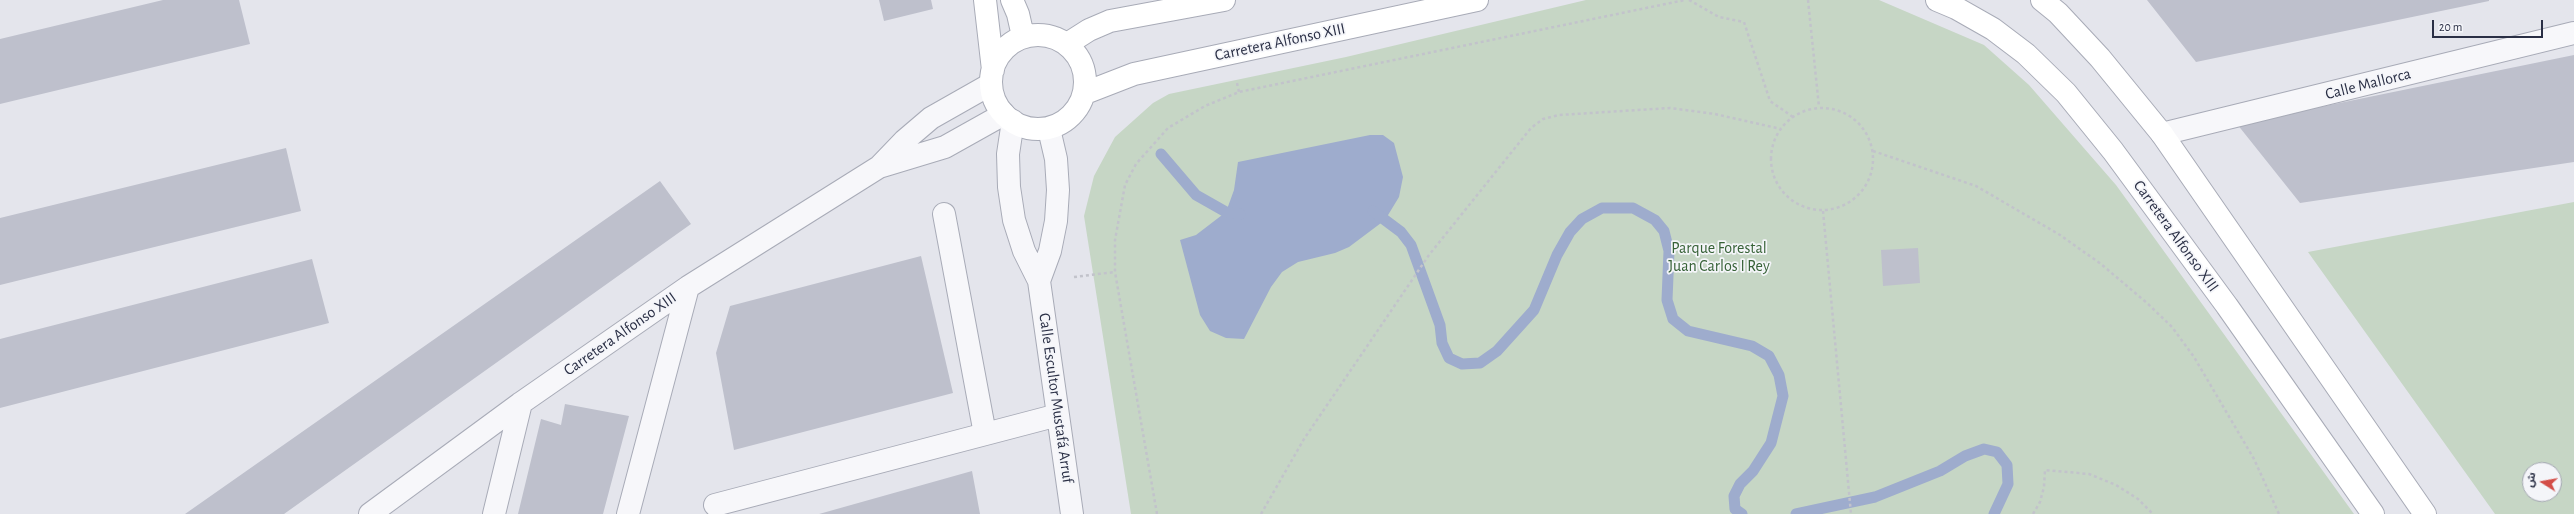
<!DOCTYPE html>
<meta charset="utf-8">
<style>
body{margin:0}
#map{position:relative;width:2574px;height:514px;overflow:hidden;background:#e4e5ec;font-family:"Alegreya Sans","Noto Sans Arabic",sans-serif}
canvas{display:block}
.north{position:absolute;left:2522px;top:462px;width:40px;height:40px;box-sizing:border-box;background:#f4f5f9;border:1px solid #a3a6b1;border-radius:50%;rotate:281deg;font-size:11px;font-weight:700;line-height:16px;text-align:center;color:#2a2f45}
.north::after{content:'';display:block;margin:auto;width:14px;height:18px;background:#d34d47;clip-path:polygon(50% 0,100% 100%,50% 72%,0 100%)}
.scale{position:absolute;left:2432px;top:20px;width:111px;height:18px;box-sizing:border-box;border:2px solid #2a2f45;border-top:0;padding-left:5px;font-size:12px;line-height:14px;white-space:nowrap;color:#2a2f45;-webkit-text-stroke:3px #f4f5f9;paint-order:stroke}
</style>
<div id="map">
<canvas width="2574" height="514"></canvas>
<div class="north">ش</div>
<div class="scale">20 m</div>
</div>
<script>
const c = document.querySelector('canvas').getContext('2d');
c.lineJoin = 'round';
function fill(path, color) { c.fillStyle = color; c.fill(path, 'evenodd'); }
const shape = rows => new Path2D(rows.map(r => 'M' + r).join(''));
function strokePath(path, color, width, dash) { c.strokeStyle = color; c.lineWidth = width; c.lineCap = dash ? 'butt' : 'round'; c.setLineDash(dash || []); c.stroke(path); }
function write(font, color, halo, rows, align = 'center') {
  c.font = font + ' "Alegreya Sans",sans-serif'; c.lineWidth = 3.5; c.setLineDash([]); c.textBaseline = 'middle'; c.strokeStyle = halo; c.fillStyle = color; for (const [text, x, y, turn = 0] of rows) {
    c.save(); c.translate(x, y); c.rotate((+turn || 0) * Math.PI / 180); c.textAlign = isNaN(turn) ? turn : align; if (halo) c.strokeText(text, 0, 0); c.fillText(text, 0, 0); c.restore();
  }
}
const green = shape([
 [1586,0,1879,0,1984,45,2029,85,2116,185,2354,514,1131,514,1084,216,1094,176,1115,137,1153,103,1169,94,1346,57],
 [2574,202,2574,514,2495,514,2308,252],
 [2530,470,2554,470,2554,494,2530,494]
]);
const water = shape([
 [1370,135,1383,135,1394,143,1403,177,1399,197,1385,220,1349,247,1335,253,1298,262,1282,272,1271,287,1244,339,1226,338,1210,331,1200,315,1180,240,1196,235,1226,212,1234,190,1238,162]
]);
const stream = shape([
 [1161,154,1196,195,1226,212,1240,214],
 [1373,211,1401,232,1411,245,1440,325,1442,343,1449,358,1462,364,1480,363,1497,351,1534,310,1557,255,1570,232,1582,219,1602,208,1633,208,1655,220,1664,231,1669,251,1667,300,1673,319,1688,331,1752,346,1769,356,1779,375,1783,396,1771,443,1753,471,1740,484,1734,496,1735,509,1742,514],
 [1796,514,1875,497,1940,471,1965,456,1984,449,1997,452,2007,465,2008,484,1994,514]
]);
const building = shape([
 [163,0,239,0,250,44,0,104,0,39],
 [879,0,931,0,933,9,884,21],
 [2147,0,2489,0,2489,1,2196,62],
 [2574,55,2574,162,2300,203,2237,124],
 [286,148,301,211,0,285,0,218],
 [660,181,691,224,284,514,185,514],
 [1918,248,1920,283,1883,286,1881,250],
 [921,256,953,393,734,450,716,353,730,306],
 [312,259,329,323,0,408,0,339],
 [565,404,629,416,603,514,518,514,541,419,561,425],
 [972,471,980,514,819,514]
]);
const path = shape([
 [1689,0,1719,17,1744,22,1770,101,1793,117],
 [1808,0,1819,107],
 [1237,83,1239,92],
 '1771 159a51 51 0 1 1 102 0a51 51 0 1 1-102 0Z',
 [1873,151,1976,186,2060,235,2101,264,2147,303,2172,327,2194,357,2254,459,2279,514],
 [1823,211,1851,514],
 [1074,277,1115,272],
 [1157,514,1115,272,1115,240,1125,185,1136,164,1168,128,1205,106,1239,92,1685,0],
 [1261,514,1304,439,1429,255,1531,128,1543,119,1559,115,1670,108,1715,114,1781,129],
 [2033,514,2040,502,2044,487,2045,470,2089,474,2116,485,2138,499,2153,514]
]);
const minor = shape([
 [1013,121,1008,154,1009,187,1014,220,1024,251,1039,281,1072,514],
 [2162,134,2574,33],
 [879,167,945,147,1004,114],
 [944,214,985,434],
 [1039,281,1050,251,1056,221,1058,190,1056,159,1049,129],
 [715,505,1058,415],
 [370,514,521,403,688,287,879,167,904,141,931,118,991,84],
 [494,514,521,403],
 [628,514,688,287]
]);
const secondary = shape([
 [985,0,993,70],
 [1012,0,1018,14,1023,36],
 [1937,0,1956,8,1993,29,2026,54,2066,93,2113,151,2227,306,2373,514],
 [2042,0,2058,13,2100,58,2162,134,2425,514],
 '991 82a47 47 0 1 1 94 0a47 47 0 1 1-94 0Z',
 [1067,44,1089,30,1110,21,1224,0],
 [1085,93,1134,74,1477,0]
]);
const streetNames = [
 ["Carretera Alfonso XIII",1280,42,-12],
 ["Calle Mallorca",2368,84,-14],
 ["Carretera Alfonso XIII",2176,236,54],
 ["Carretera Alfonso XIII",620,334,-35],
 ["Calle Escultor Mustafá Arruf",1056,398,82]
];
const parkNames = [
 ["Parque Forestal",1719,248],
 ["Juan Carlos I Rey",1719,266]
];
fill(green, '#c6d6c5');
fill(water, '#9eaccd');
strokePath(stream, '#9eaccd', 11);
fill(building, '#bec0cc');
strokePath(minor, '#a8abb7', 24);
strokePath(secondary, '#a8abb7', 24);
strokePath(path, '#c2c3cb', 2.5, [3, 3]);
strokePath(minor, '#f7f7fa', 22);
strokePath(secondary, '#fff', 22);
write('16px', '#2a2f45', '#f4f5f9', streetNames);
write('16px', '#376237', '#f4f5f9', parkNames);
</script>
